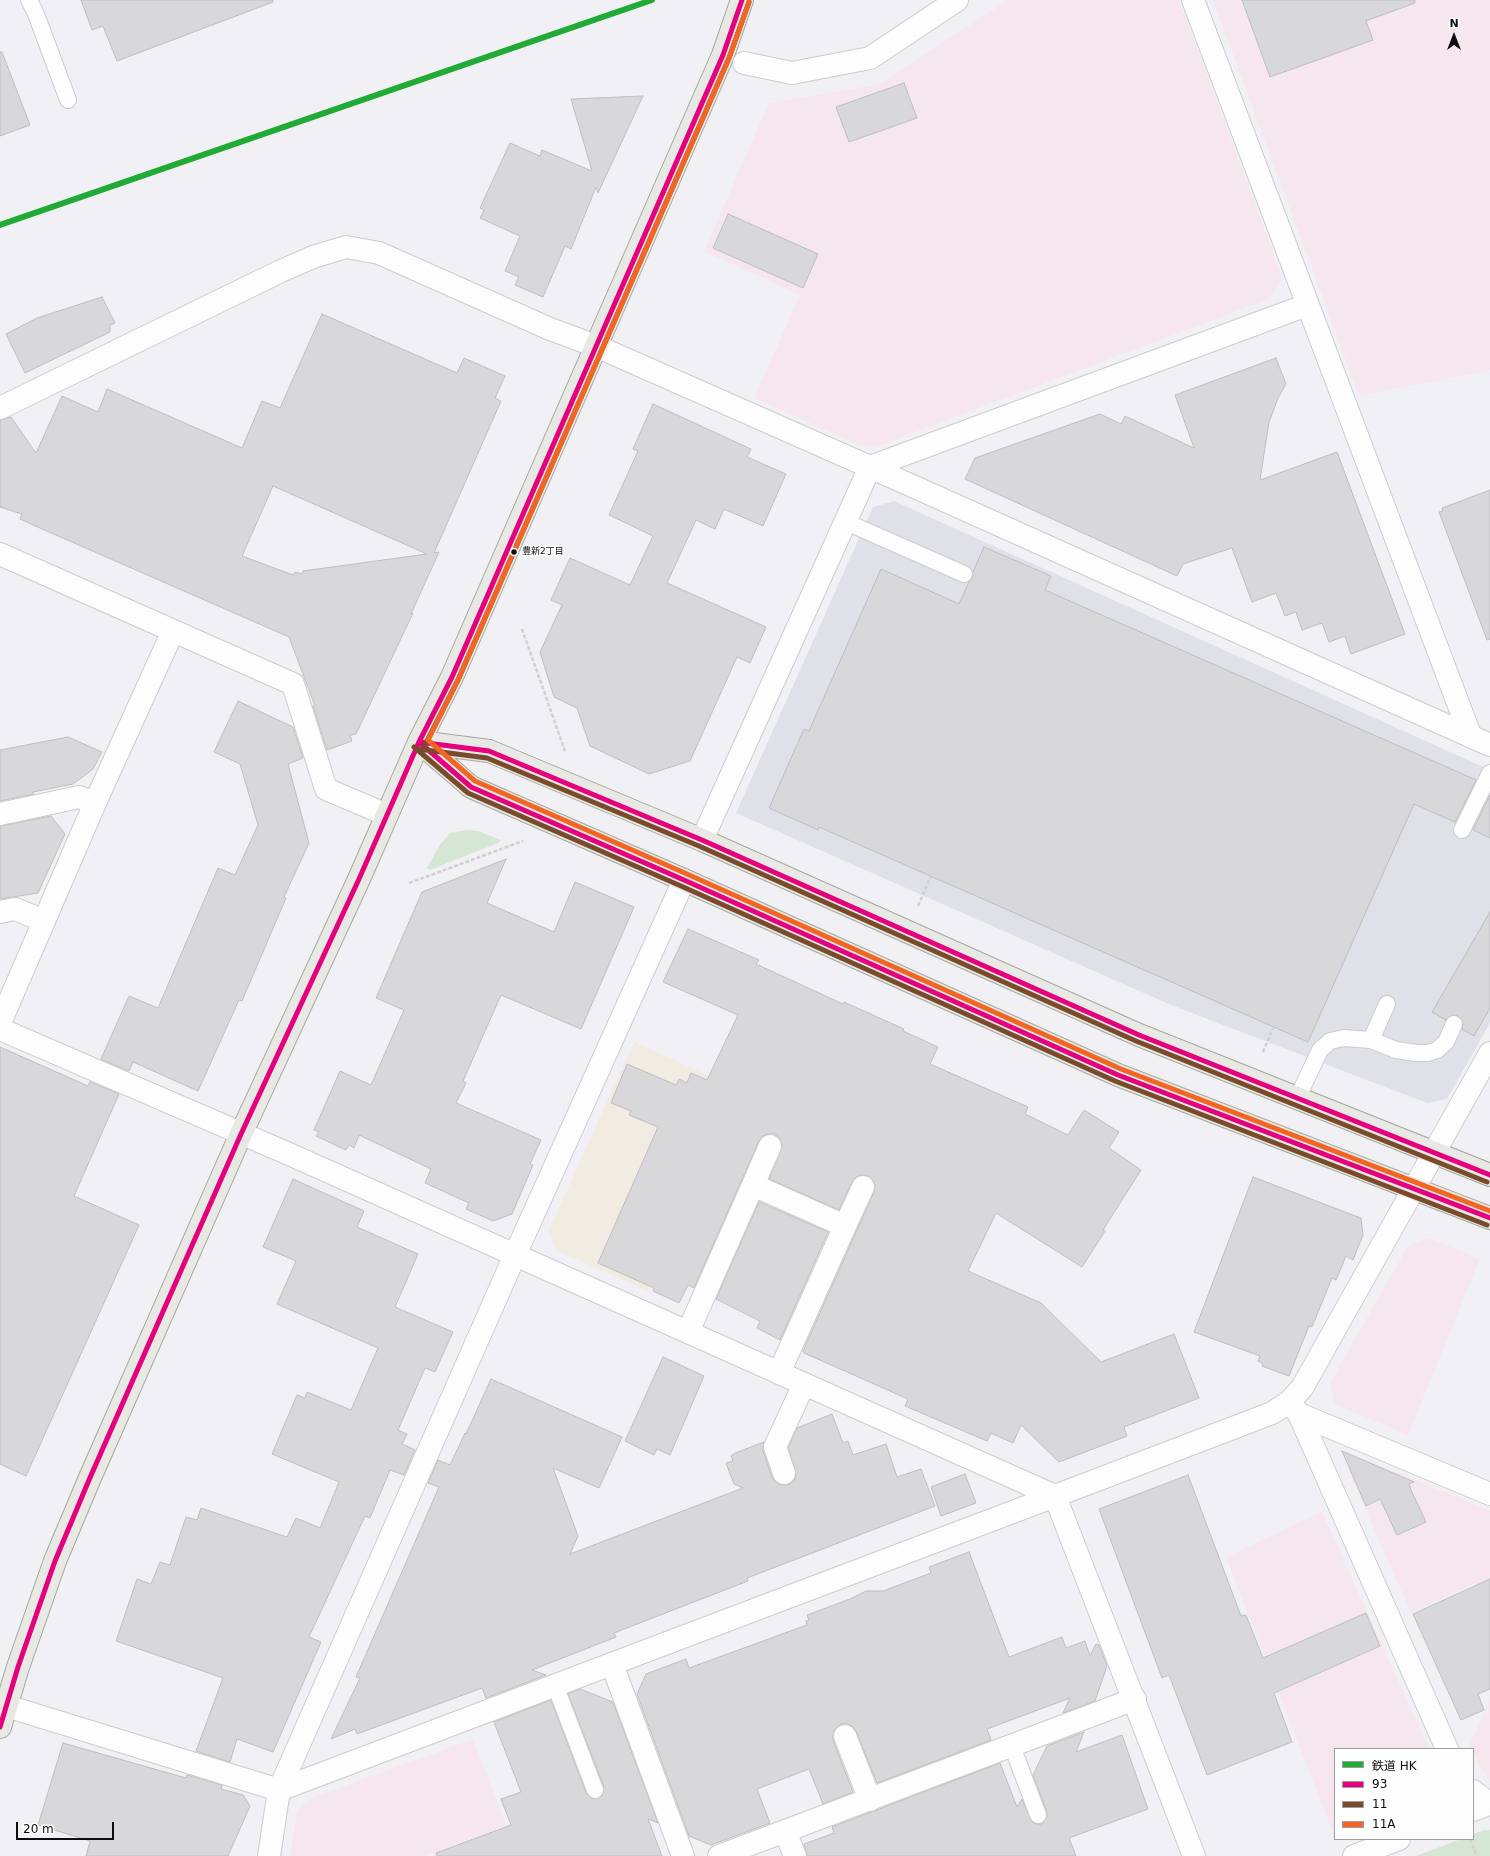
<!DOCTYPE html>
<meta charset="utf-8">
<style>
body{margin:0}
#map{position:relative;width:1490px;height:1856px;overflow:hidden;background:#f1f1f5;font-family:"DejaVu Sans","Noto Sans JP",sans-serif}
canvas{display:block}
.legend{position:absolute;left:1334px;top:1748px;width:140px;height:92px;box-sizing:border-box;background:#fefefe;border:1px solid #9e9e9e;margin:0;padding:5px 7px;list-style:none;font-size:12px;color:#0d0d0f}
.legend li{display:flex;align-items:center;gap:8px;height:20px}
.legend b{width:20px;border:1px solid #9e9e9e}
.north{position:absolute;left:1434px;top:16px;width:40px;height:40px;-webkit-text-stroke:3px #fefefe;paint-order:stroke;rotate:0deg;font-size:11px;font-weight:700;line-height:16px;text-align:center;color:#0d0d0f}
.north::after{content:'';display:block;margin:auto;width:14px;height:18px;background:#0d0d0f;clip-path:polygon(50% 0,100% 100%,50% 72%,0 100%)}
.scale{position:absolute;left:16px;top:1822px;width:98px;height:18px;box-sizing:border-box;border:2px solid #0d0d0f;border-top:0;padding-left:5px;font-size:12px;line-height:14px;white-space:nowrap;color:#0d0d0f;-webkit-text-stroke:3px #fefefe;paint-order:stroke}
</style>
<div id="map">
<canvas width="1490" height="1856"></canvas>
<ul class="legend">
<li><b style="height:5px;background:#21ab36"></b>鉄道 HK</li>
<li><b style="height:5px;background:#e5007d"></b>93</li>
<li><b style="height:5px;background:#7a4b2a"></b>11</li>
<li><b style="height:5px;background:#f26522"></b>11A</li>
</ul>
<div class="north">N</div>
<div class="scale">20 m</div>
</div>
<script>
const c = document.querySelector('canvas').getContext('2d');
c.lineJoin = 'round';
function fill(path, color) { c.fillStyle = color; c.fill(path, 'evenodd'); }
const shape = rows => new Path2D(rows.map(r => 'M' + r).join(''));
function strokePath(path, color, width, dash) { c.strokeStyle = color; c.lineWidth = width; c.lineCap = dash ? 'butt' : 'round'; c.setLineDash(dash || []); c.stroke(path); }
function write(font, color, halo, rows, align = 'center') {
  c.font = font + ' "DejaVu Sans","Noto Sans JP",sans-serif'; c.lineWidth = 3; c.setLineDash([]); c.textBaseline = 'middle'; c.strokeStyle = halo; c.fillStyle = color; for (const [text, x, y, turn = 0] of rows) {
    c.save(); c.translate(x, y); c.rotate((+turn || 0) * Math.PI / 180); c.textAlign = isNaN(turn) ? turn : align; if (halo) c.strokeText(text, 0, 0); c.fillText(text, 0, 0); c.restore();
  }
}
const built = shape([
 [894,501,1490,770,1490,1023,1447,1099,1427,1103,1171,1005,736,813,873,507]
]);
const industrial = shape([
 [1008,0,1179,0,1283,279,1269,299,878,446,859,445,754,398,800,295,704,251,769,103,880,84],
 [1213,0,1490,0,1490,370,1359,396],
 [1428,1238,1480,1259,1408,1435,1334,1404,1330,1383,1408,1246],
 [1362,1458,1490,1511,1490,1597,1475,1583,1411,1613,1348,1470],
 [1322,1512,1429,1749,1335,1749,1335,1838,1226,1557],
 [1490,1700,1490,1779,1482,1771,1470,1744],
 [473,1739,506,1825,425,1856,290,1856,297,1812,307,1800]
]);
const education = shape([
 [634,1042,739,1089,648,1291,556,1250,549,1230]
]);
const green = shape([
 [466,830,478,831,501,840,498,843,430,870,427,868,439,846,450,833],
 [1484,1830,1490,1830,1490,1856,1416,1856,1461,1839,1473,1839,1473,1834]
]);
const building = shape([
 [81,0,273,0,273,2,117,61,103,26,92,30,81,0],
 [1242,0,1415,0,1415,3,1366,21,1373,40,1270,77,1242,0],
 [0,52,2,52,30,125,0,136,0,52],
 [904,83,917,118,849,142,836,107,904,83],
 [643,96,598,193,596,187,571,249,565,246,543,297,515,285,519,277,505,271,520,236,480,218,484,210,480,208,510,143,540,156,542,150,592,171,571,99,643,96],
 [728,214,818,254,803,288,713,248,728,214],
 [102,297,115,323,110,325,110,332,25,373,6,334,37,318,102,297],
 [322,314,457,373,464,358,505,376,495,398,501,401,434,553,439,552,411,614,413,613,356,734,350,735,352,741,327,750,313,706,315,706,289,637,33,525,20,519,22,514,0,507,0,420,11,417,36,453,62,396,98,412,107,389,242,448,262,401,280,408,322,314],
 [273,486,427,554,303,571,302,574,295,572,293,575,242,556,273,486],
 [1276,358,1286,384,1278,398,1269,422,1260,480,1337,452,1405,634,1351,654,1345,636,1329,642,1322,623,1302,630,1296,612,1285,616,1276,593,1252,602,1232,548,1183,564,1177,576,965,479,975,458,1100,414,1121,424,1125,416,1194,448,1175,395,1276,358],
 [653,404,751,449,747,457,786,474,763,526,724,509,715,529,696,520,667,583,766,627,750,663,737,657,690,761,649,774,590,746,577,708,554,697,540,652,562,605,551,600,570,558,630,585,653,536,609,515,638,451,633,449,653,404],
 [1490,490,1490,639,1487,640,1439,512,1443,511,1442,508,1490,490],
 [984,547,1051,576,1045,590,1476,780,1455,822,1414,804,1308,1042,819,827,818,830,769,808,804,729,809,731,881,569,959,604,969,582,972,578,973,572,984,547],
 [238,701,293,727,303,758,288,764,309,843,284,897,286,898,242,1001,239,1000,198,1091,133,1062,129,1071,101,1059,129,996,158,1008,218,868,235,875,258,825,240,764,214,752,238,701],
 [68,737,102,752,93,769,73,784,33,792,34,794,0,801,0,750,68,737],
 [1490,795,1490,838,1473,830,1490,795],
 [51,816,65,834,38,893,0,899,0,826,51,816],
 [506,859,487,903,554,932,575,882,634,907,581,1029,501,995,463,1081,466,1083,456,1103,541,1140,530,1164,533,1165,512,1214,493,1221,466,1209,469,1203,425,1183,431,1169,359,1135,354,1148,349,1145,346,1150,316,1136,319,1132,314,1130,340,1071,371,1085,404,1010,376,998,422,892,506,859],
 [1490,912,1490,1008,1474,1036,1462,1029,1463,1023,1458,1016,1453,1015,1446,1020,1432,1012,1490,912],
 [688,929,759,960,756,964,843,1004,844,1002,904,1029,903,1031,938,1047,930,1064,1028,1107,1025,1114,1068,1135,1084,1110,1119,1132,1109,1148,1141,1170,1103,1230,1105,1231,1082,1267,996,1213,968,1271,1041,1303,1101,1362,1174,1334,1199,1398,1124,1427,1127,1436,1059,1462,1021,1425,1013,1443,991,1433,987,1441,905,1406,908,1399,804,1353,803,1351,874,1192,875,1185,873,1180,868,1176,861,1175,856,1177,852,1182,839,1210,769,1179,782,1145,780,1138,775,1134,768,1134,763,1136,759,1141,694,1288,688,1285,679,1303,653,1291,654,1288,598,1263,658,1127,629,1115,631,1111,611,1103,627,1064,676,1085,679,1079,687,1083,691,1073,707,1080,738,1015,663,982,688,929],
 [0,1047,88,1086,90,1082,119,1094,74,1196,139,1225,26,1476,0,1464,0,1047],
 [1253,1177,1361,1218,1363,1235,1353,1260,1346,1256,1336,1280,1332,1278,1312,1327,1309,1326,1289,1376,1262,1366,1263,1364,1258,1361,1260,1356,1194,1332,1253,1177],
 [293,1179,364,1211,357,1227,418,1254,395,1307,453,1332,435,1372,425,1368,398,1430,407,1434,402,1444,415,1450,404,1475,390,1470,370,1518,365,1516,309,1637,321,1642,273,1752,237,1739,230,1762,196,1751,223,1678,116,1641,137,1579,151,1584,160,1562,170,1565,186,1517,197,1520,201,1508,287,1537,296,1518,320,1528,339,1482,272,1454,297,1395,305,1398,307,1392,351,1410,378,1348,277,1304,296,1261,263,1247,293,1179],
 [759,1202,828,1232,780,1340,757,1328,760,1321,716,1299,759,1202],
 [663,1357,704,1376,670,1455,657,1449,654,1455,625,1441,663,1357],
 [491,1379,622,1437,599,1488,553,1468,578,1536,570,1554,743,1488,734,1484,726,1463,733,1461,731,1456,735,1453,764,1442,763,1451,772,1477,776,1482,781,1485,788,1485,794,1481,796,1475,788,1448,797,1428,832,1414,843,1443,848,1441,853,1455,886,1444,897,1477,921,1469,935,1506,747,1578,748,1581,614,1633,616,1637,532,1670,546,1675,486,1698,482,1688,357,1734,355,1729,331,1739,360,1678,356,1677,439,1487,428,1483,438,1460,450,1465,465,1433,466,1434,491,1379],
 [1342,1451,1414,1482,1409,1484,1411,1490,1426,1522,1397,1535,1380,1499,1366,1506,1342,1451],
 [965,1474,976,1503,941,1516,931,1487,965,1474],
 [1188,1475,1241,1616,1246,1615,1263,1658,1366,1613,1380,1646,1274,1693,1292,1742,1207,1775,1169,1675,1162,1678,1099,1509,1188,1475],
 [969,1552,1009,1657,1062,1637,1066,1648,1085,1641,1090,1656,1096,1644,1099,1645,1107,1666,1095,1701,1063,1713,1070,1698,987,1729,991,1740,877,1783,856,1731,853,1727,847,1724,841,1724,835,1729,833,1735,833,1740,853,1792,823,1804,809,1769,757,1789,770,1823,711,1845,689,1836,637,1694,646,1674,686,1659,689,1668,807,1625,806,1621,809,1620,807,1615,850,1599,866,1591,883,1591,931,1573,929,1567,969,1552],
 [1490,1579,1490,1689,1478,1694,1484,1710,1461,1720,1413,1614,1490,1579],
 [580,1689,613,1702,658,1823,648,1819,662,1856,437,1856,436,1853,511,1825,501,1799,521,1792,494,1722,551,1700,586,1793,593,1799,602,1796,604,1787,568,1694,580,1689],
 [1084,1732,1076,1752,1122,1735,1148,1809,1069,1838,1076,1856,807,1856,804,1844,834,1833,832,1827,1000,1763,1017,1807,1022,1799,1032,1822,1037,1824,1042,1824,1047,1817,1047,1812,1033,1775,1047,1746,1084,1732],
 [63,1743,186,1778,187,1775,222,1785,221,1789,243,1795,250,1806,228,1856,86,1856,90,1841,38,1825,63,1743]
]);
const path = shape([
 [522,629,565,751],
 [409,883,523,841],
 [918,906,931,876],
 [1263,1052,1273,1028],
 [1470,1839,1477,1856]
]);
const service = shape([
 [29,0,36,14,68,100],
 [846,522,964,574],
 [1462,830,1490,773],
 [1371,1040,1387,1004],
 [1297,1099,1320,1050,1330,1041,1344,1038,1371,1040,1396,1050,1416,1053,1428,1053,1437,1050,1446,1042,1454,1024],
 [555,1685,595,1790],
 [1012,1746,1038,1815]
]);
const minor = shape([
 [1193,0,1470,735],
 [744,63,792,73,870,58,957,0],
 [596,346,870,467,1490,745],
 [0,554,293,684,326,789,387,815],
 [0,814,79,797,95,803],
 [702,840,870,467,1307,305],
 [0,912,15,909,44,921],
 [0,1023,95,803,173,631],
 [753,1185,770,1146],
 [845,1226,863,1187],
 [688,1332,753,1185,845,1226,779,1373],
 [1299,1414,1447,1749],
 [784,1473,775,1447,804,1384],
 [1055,1496,1272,1413,1289,1402,1302,1388,1490,1053],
 [612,1664,683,1856],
 [845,1736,870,1800],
 [1473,1791,1490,1804],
 [785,1831,795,1856],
 [719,1856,1135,1699]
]);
const tertiary = shape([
 [0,408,281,271,313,257,346,247,379,253,550,329,596,346],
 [0,1029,289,1154,1055,1496,1194,1856],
 [1289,1402,1299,1414,1490,1494],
 [0,1704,279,1790,1055,1496],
 [1473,1810,1489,1804],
 [269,1856,279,1790,515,1255,684,880],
 [1354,1856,1399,1839]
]);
const primary = shape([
 [419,742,471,787,684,880,1118,1075,1490,1218],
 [419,742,489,751,702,840,1139,1035,1490,1175],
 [0,1727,18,1667,55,1561,89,1480,241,1134,359,879,419,742,452,677,723,55,742,0]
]);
const bus1 = shape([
 [419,742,471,787,684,880,1118,1075,1490,1218],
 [419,742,489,751,702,840,1139,1035,1490,1175],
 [0,1727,18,1667,55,1561,89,1480,241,1134,359,879,419,742,452,677,723,55,742,0]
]);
const bus2 = shape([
 [425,745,458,680,729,58,749,2],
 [414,747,468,793,681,886,1115,1081,1487,1225],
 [418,749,487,758,699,846,1136,1041,1487,1182]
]);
const bus3 = shape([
 [749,2,729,58,458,680,428,740,475,781,687,874,1121,1069,1490,1211]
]);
const rail1 = shape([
 [0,225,652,0]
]);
const markers = [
 [514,552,3.5,"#0d0d0f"]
];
const busNames = [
 ["豊新2丁目",522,552]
];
fill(built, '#e0e0e9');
fill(industrial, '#f5e7ed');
fill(education, '#f1ebe1');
fill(green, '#d5e7d4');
fill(building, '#d8d8da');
strokePath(building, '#bebec0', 1);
strokePath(service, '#cccccf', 18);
strokePath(minor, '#cccccf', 24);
strokePath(tertiary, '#cccccf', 24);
strokePath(primary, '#a5a89f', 24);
strokePath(path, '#d0d0d0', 2.5, [4, 2]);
strokePath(service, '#fdfdfe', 16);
strokePath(minor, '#fdfdfe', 22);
strokePath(tertiary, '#fdfdfe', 22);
strokePath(primary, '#e8e9e4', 22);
strokePath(bus1, '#e5007d', 5);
strokePath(bus2, '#7a4b2a', 5);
strokePath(bus3, '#f26522', 5);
strokePath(rail1, '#21ab36', 6);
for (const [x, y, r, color] of markers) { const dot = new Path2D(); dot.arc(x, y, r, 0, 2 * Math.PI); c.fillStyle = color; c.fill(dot); strokePath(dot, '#fefefe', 1.5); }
write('9px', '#0d0d0f', '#fefefe', busNames, 'left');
</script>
